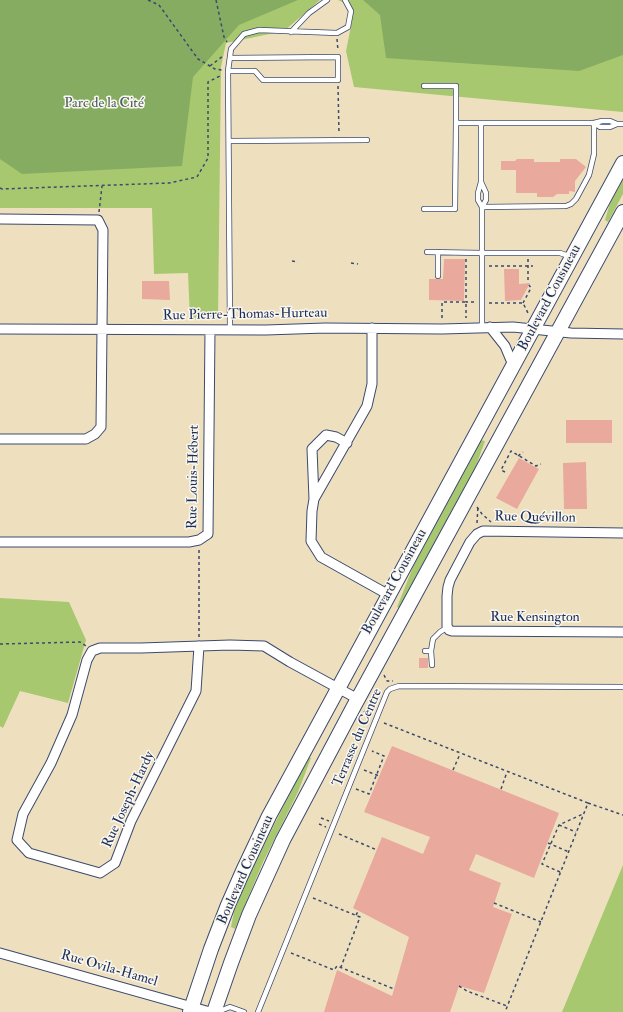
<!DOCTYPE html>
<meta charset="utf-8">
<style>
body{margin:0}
canvas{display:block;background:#eee0bf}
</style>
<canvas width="623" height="1012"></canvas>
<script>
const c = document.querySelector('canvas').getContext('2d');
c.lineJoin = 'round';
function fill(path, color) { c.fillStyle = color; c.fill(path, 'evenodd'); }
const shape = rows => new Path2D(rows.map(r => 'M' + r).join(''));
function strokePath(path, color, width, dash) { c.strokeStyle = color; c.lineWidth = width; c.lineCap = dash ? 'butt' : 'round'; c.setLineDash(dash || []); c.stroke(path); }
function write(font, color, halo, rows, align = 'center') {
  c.font = font + ' "IM FELL Double Pica",serif'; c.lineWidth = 3; c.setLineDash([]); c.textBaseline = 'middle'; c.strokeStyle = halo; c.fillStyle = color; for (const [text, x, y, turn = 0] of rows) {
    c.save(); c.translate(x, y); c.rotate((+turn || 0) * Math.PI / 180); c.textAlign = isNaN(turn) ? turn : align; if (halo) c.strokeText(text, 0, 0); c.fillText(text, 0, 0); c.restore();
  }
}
const green = shape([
 [0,0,320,0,284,31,226,43,221,67,218,319,190,320,188,273,154,274,152,208,0,208],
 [338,0,623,0,623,112,354,87,346,51,352,21,349,5],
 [623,179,623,194,608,222,605,220,610,203],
 [481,440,485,441,476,466,399,608,397,607,413,567],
 [0,598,69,602,86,640,68,703,20,691,3,728,0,726],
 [309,757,311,758,298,792,263,862,235,929,231,927,234,912,246,882,281,811],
 [623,865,623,1012,562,1012]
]);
const forest = shape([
 [0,0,298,0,239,25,193,77,182,166,22,174,0,159],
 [363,0,623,0,623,55,579,71,386,58,380,15]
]);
const building = shape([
 [517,159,534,159,534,162,560,162,560,159,576,159,586,167,575,181,575,192,569,191,569,194,557,194,553,197,537,197,537,193,516,193,516,170,501,170,501,161,515,161],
 [444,259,465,259,464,301,429,300,429,279,443,279],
 [504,269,519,269,519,284,530,283,521,300,505,301],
 [142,281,169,281,170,300,142,299],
 [566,420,612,420,612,443,566,443],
 [519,458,539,469,517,509,496,498],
 [586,462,587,509,564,509,563,463],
 [419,658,428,658,428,668,419,668],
 [392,746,559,813,534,878,476,854,469,870,501,883,493,907,512,914,484,993,459,986,450,1012,324,1012,337,970,392,996,409,937,353,908,382,837,423,854,430,837,364,812]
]);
const path = shape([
 [148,0,159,5,198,59,215,69,222,70],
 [216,0,224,37,227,42],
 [337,39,338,51],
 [210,66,223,56],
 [338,86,339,134],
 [0,188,2,189,169,183,197,177,208,158,208,82,222,75],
 [99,212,102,186],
 [466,259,466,302,475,302],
 [528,259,528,283],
 [292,261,298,262],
 [351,263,358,264],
 [489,266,533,266],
 [489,303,523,303,528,313],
 [523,303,531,288,529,285],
 [442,318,442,302,466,302,466,318],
 [518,456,523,452],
 [505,472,501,470,511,451,536,466,541,464],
 [477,507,482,514,491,522],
 [477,523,478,505],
 [199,637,199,548],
 [0,644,80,642,86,646],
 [384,675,387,681,393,681],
 [364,711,370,717],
 [384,723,588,803,505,1012],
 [364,770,379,776],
 [453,770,460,754],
 [356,789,369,794,384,756,372,751],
 [501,789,507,772],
 [588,803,623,815],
 [321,818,329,821],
 [319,824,326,827],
 [559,825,576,832],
 [339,834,377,850],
 [548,843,569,852],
 [560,872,542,864,559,825,583,814],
 [313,898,360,917,341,967],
 [494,903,541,922],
 [356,915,359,910],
 [291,953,334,970,337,966,394,989],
 [459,986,467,991,507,1006]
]);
const lane = shape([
 [291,32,309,13,327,0],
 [228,71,255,71,263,80,338,80,338,57,230,58],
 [424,86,456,86,456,123],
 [481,123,594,123,602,121,610,121,617,124],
 [594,123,600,127,610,127,617,124,623,124],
 [229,141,367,140],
 [481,182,486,193,486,200,482,207],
 [482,207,566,206,571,204,576,199,589,175,594,154,594,123],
 [424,209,455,209,456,123,481,123,481,182,478,193,478,200,482,207,482,253,427,252],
 [438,252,438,276],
 [482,327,482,253,560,253,569,256],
 [230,330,228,71,231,49,244,34,259,30,337,33,348,27,351,11,345,0],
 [425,651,431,651,433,639,440,632,448,627],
 [431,651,432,665],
 [217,1012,230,1007,244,1012],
 [258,1012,387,692,390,689,399,686,623,687]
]);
const street = shape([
 [0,219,98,220,103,230,101,427,95,434,86,439,0,439],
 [490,327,505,346,513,365],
 [372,328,372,384,367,406,314,499,312,511,311,541,321,557,389,595],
 [0,329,266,330,325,328,442,329,513,327,571,333,623,334],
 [314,499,312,449,326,435,336,437,347,443],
 [623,533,483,531,477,534,470,542,450,580,448,587,447,596,447,626,449,630,452,631,623,632],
 [0,542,189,542,199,540,208,534,210,330],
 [199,646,196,691,131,821,115,863,100,873,29,853,17,840,23,814,51,763,72,715,87,660,92,651,100,648,141,648,230,645,264,646,290,662,358,699],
 [0,953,210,1012]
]);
const primary = shape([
 [190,1012,211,949,228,905,243,871,269,816,623,163],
 [214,1012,231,963,249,915,283,840,354,706,623,212]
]);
const parkNames = [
 ["Parc de la Cité",104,104]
];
const streetNames = [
 ["Boulevard Cousineau",550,298,-62],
 ["Rue Pierre-Thomas-Hurteau",245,315,-1],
 ["Rue Louis-Hébert",194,477,-89],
 ["Rue Quévillon",535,518,1],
 ["Boulevard Cousineau",395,582,-61],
 ["Rue Kensington",535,618],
 ["Terrasse du Centre",358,738,-67],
 ["Rue Joseph-Hardy",129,800,-65],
 ["Boulevard Cousineau",246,870,-66],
 ["Rue Ovila-Hamel",109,969,16]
];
fill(green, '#a8c870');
fill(forest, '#86ac62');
fill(building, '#e9a99d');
strokePath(lane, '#3b4a6d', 6);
strokePath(street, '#3b4a6d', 11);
strokePath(primary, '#3b4a6d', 16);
strokePath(path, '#3b4a6d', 1.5, [3, 3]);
strokePath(lane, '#fff', 4.5);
strokePath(street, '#fff', 9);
strokePath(primary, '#fff', 14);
write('14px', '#455d63', '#fbf7ec', parkNames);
write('14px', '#1b2f5e', '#fbf7ec', streetNames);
</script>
